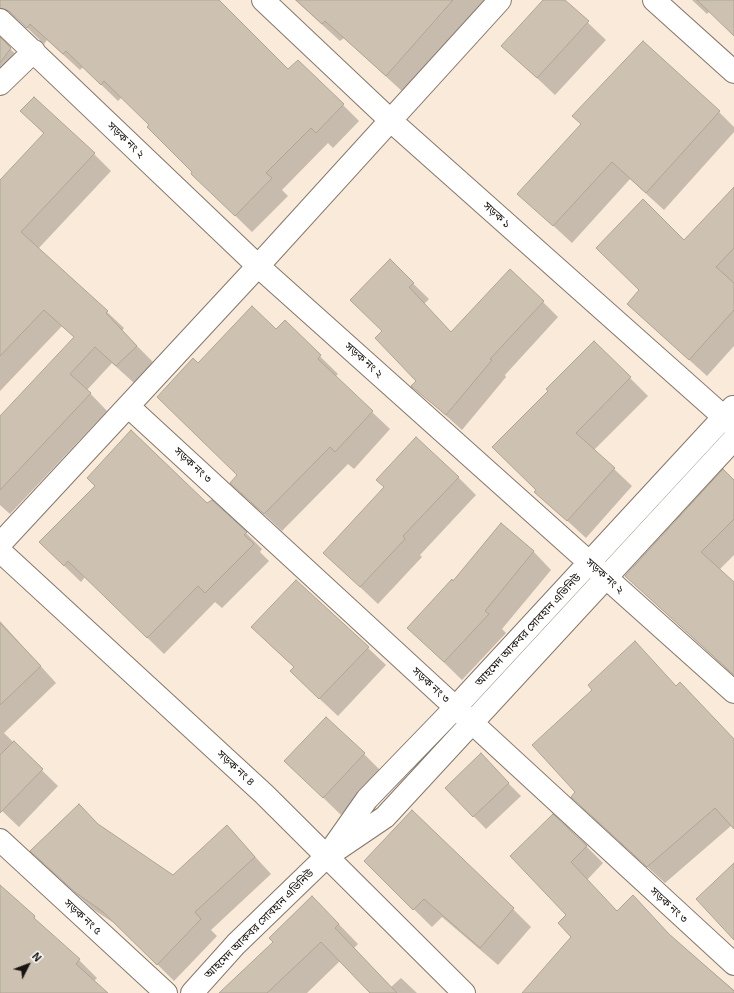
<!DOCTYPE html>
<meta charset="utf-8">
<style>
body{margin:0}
#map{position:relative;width:734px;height:993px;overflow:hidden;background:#f9eada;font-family:"Exo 2",sans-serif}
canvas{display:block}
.north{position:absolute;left:8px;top:945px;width:40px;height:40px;-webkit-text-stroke:3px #fff;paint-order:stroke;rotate:48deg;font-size:11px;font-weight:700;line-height:16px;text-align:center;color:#18130e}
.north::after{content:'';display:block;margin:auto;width:14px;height:18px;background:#18130e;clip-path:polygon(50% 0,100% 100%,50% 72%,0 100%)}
</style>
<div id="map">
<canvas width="734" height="993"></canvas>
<div class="north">N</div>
</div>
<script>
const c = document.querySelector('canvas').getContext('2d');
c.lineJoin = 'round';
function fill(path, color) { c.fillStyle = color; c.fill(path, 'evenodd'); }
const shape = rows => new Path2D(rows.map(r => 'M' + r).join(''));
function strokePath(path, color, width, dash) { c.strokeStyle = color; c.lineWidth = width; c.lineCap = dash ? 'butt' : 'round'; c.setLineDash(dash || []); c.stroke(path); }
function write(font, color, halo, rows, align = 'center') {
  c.font = font + ' "Exo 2","Noto Sans Bengali",sans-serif'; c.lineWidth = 3; c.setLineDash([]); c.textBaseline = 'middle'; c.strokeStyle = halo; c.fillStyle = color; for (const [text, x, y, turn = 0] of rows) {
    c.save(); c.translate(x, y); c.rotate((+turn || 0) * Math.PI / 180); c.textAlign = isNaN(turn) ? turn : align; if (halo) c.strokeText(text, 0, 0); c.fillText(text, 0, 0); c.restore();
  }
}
const shadow = shape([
 [9,0,218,0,288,71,343,105,359,121,333,148,328,143,282,190,288,196,252,232,209,190,150,125,122,97,118,101,83,67,80,70,47,40,44,44,13,14],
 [295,0,486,0,404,93,344,38,340,41],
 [544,0,564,0,606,40,555,95,521,63],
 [692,0,734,0,734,35,710,11,707,14],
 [0,39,23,61,0,90],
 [22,111,94,154,111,171,38,249,107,312,124,328,122,331,154,363,134,383,112,363,87,390,107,411,10,514,0,505,0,418,75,338,62,326,0,391,0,181,44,134],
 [719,112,734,127,734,132,664,210,630,179,572,243,519,194],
 [734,189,734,346,707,376,646,321,684,241],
 [390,261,429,299,424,304,452,333,543,302,558,317,505,375,506,377,462,430,413,386,417,381,383,331],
 [285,322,338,374,335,377,390,429,354,469,348,464,282,531,231,483,239,475,199,364,276,331],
 [594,342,648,396,594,450,632,486,586,538,536,492],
 [458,477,476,495,420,555,422,557,378,604,324,553,385,487],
 [734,481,734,555,719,570,734,583,734,676,626,576],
 [207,504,246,533,262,549,260,552,269,561,222,608,215,602,164,654,85,577,81,582,57,559],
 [501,525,534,552,551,570,502,629,506,633,462,680,426,645,454,583],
 [0,621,56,683,4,733,58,786,19,827,0,809],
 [270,645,368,648,386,665,338,716,309,689,295,668],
 [677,687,734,740,734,827,732,825,665,883,589,814],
 [364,754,382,772,341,815,304,779],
 [480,755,521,796,486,829,446,788],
 [227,826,271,874,211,930,217,936,174,981,120,927,94,910,48,867,173,876],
 [586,846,603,863,587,880,617,912,674,939,734,990,734,993,533,993,572,937,568,915,511,856],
 [383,879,513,909,531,927,498,965,442,917,432,927],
 [0,891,79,960,97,978,94,981,107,993,0,993],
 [332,917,358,944,354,948,391,987,401,978,417,993,371,993,340,961,307,993,221,993]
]);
const building = shape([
 [0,0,219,0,288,69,298,60,344,104,316,133,311,128,266,173,272,178,235,216,191,174,192,172,147,127,149,125,104,81,101,85,66,51,63,54,30,24,27,28,9,11,0,8,0,0],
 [296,0,453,0,386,76,325,21,322,24,296,0],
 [543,0,565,0,589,21,537,78,501,46,543,0],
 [697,0,734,0,734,36,697,0],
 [0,37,11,48,0,63,0,37],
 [643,41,720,111,646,193,612,162,553,226,517,194,581,124,572,116,643,41],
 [34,97,95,153,21,232,108,311,106,313,137,346,116,366,95,347,70,374,91,393,0,490,0,416,74,337,44,310,0,356,0,180,44,133,20,111,34,97],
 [734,187,734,248,716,267,734,283,734,310,689,360,627,304,639,290,596,248,643,199,684,240,734,187],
 [390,259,414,283,409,287,451,332,510,269,544,301,490,359,492,360,446,415,411,386,416,381,375,338,382,331,350,300,390,259],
 [252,306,276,329,285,320,321,355,318,359,373,411,335,452,330,447,264,514,230,483,237,475,157,397,193,358,198,363,252,306],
 [594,341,631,377,576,433,615,468,567,521,534,492,536,490,492,447,548,391,546,389,594,341],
 [131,430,207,503,212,500,247,532,244,535,254,544,205,593,198,586,147,638,68,561,64,566,39,542,95,486,87,478,131,430],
 [416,437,459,477,403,536,405,539,360,587,323,553,384,487,376,480,416,437],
 [723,469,734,480,734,519,701,552,734,582,734,675,625,576,723,469],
 [501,523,534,551,485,611,489,614,444,662,407,628,452,579,453,581,501,523],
 [296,580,369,647,319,699,290,671,294,667,251,627,296,580],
 [0,623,41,666,0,705,0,623],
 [635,641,676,686,680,682,734,739,734,829,715,808,647,867,571,797,575,792,532,745,592,690,588,685,635,641],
 [326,717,365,753,323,798,284,761,326,717],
 [14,741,43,769,0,813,0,755,14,741],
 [481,753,509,783,473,817,445,788,481,753],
 [79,804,98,824,173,875,227,825,255,857,195,912,201,919,157,965,102,911,76,893,30,851,79,804],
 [412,810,514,908,480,948,424,899,413,910,364,861,412,810],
 [553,814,587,846,571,862,617,911,633,895,669,934,734,991,734,993,522,993,571,937,558,923,566,915,510,856,553,814],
 [734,863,734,940,696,899,734,863],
 [0,885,35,916,34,918,80,959,76,964,108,993,0,993,0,885],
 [312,896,339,924,335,928,397,993,370,993,321,942,267,993,219,993,273,942,269,938,312,896]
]);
const minor = shape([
 [263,0,390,120,734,426],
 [654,0,734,72],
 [0,20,258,266,734,692],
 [0,84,34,51],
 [128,406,734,964],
 [0,544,258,266,500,0],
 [0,551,264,794,464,993],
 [0,840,166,993],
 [334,846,367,799,455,708,733,407],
 [192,993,236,944,326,857,385,817,734,439]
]);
const streetNames = [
 ["সড়ক নং ২",126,140,44],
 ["সড়ক ১",497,215,42],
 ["সড়ক নং ২",364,360,42],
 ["সড়ক নং ৩",193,465,43],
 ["সড়ক নং ২",605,576,42],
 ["আহমেদ আকবর সোবহান এভিনিউ",528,630,-47],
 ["সড়ক নং ৩",431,685,43],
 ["সড়ক নং ৪",236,768,43],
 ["সড়ক নং ৩",669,905,43],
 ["সড়ক নং ৫",83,917,43],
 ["আহমেদ আকবর সোবহান এভিনিউ",259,924,-45]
];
fill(shadow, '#0003');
fill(building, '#cdc2b1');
strokePath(building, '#b0a594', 1);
strokePath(minor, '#85786a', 24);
strokePath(minor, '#fff', 22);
write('11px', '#18130e', '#fff', streetNames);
</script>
